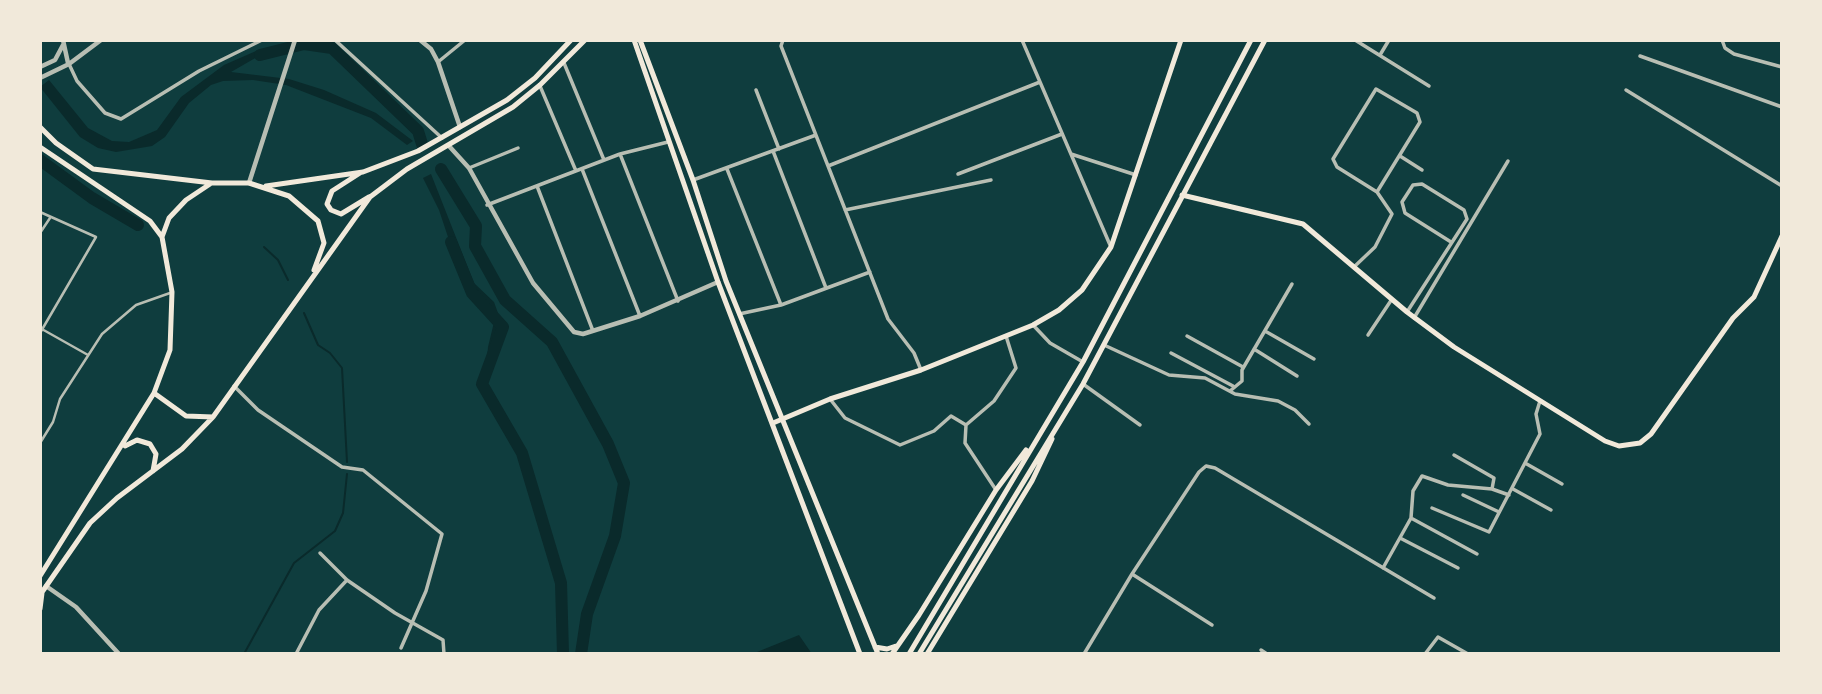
<!DOCTYPE html>
<style>
body{margin:0}
#map{position:relative;width:1822px;height:694px;overflow:hidden;background:#0f3d3e;font-family:"Alegreya Sans",sans-serif}
canvas{display:block}
.frame{position:absolute;inset:0;border:42px solid #f1e9da;pointer-events:none}
</style>
<div id="map">
<canvas width="1822" height="694"></canvas>
<div class="frame"></div>
</div>
<script>
const c = document.querySelector('canvas').getContext('2d');
c.lineJoin = 'round';
function fill(path, color) { c.fillStyle = color; c.fill(path, 'evenodd'); }
const shape = rows => new Path2D(rows.map(r => 'M' + r).join(''));
function strokePath(path, color, width, dash) { c.strokeStyle = color; c.lineWidth = width; c.lineCap = dash ? 'butt' : 'round'; c.setLineDash(dash || []); c.stroke(path); }
const water = shape([
 [309,40,331,44,342,52,412,120,418,131,332,48,304,44,264,53,231,72,289,79,324,90,376,113,413,141,407,145,371,118,286,85,253,80,223,81,211,85,189,103,165,137,152,146,116,152,98,148,80,137,40,87,49,80,88,128,112,141,129,142,157,130,181,97,224,65,256,51],
 [431,174,474,283,494,302,503,327,486,372,488,347,495,318,472,293,455,258,439,210,423,178],
 [799,635,812,654,752,654]
]);
const stream = shape([
 [264,247,278,260,288,280],
 [304,313,318,345,330,353,342,368,347,462],
 [244,654,294,563,335,531,343,513,347,474]
]);
const river = shape([
 [260,55,304,44,332,48,418,131,422,144],
 [40,160,92,198,138,225],
 [441,169,476,226,475,246,505,300,552,342,608,444,624,483,615,536,587,614,581,654],
 [451,242,472,293,503,327,482,384,522,453,561,583,563,654]
]);
const pedestrian = shape([
 [40,212,96,237,40,333],
 [40,233,50,218],
 [40,328,88,355],
 [40,443,53,422,60,399,102,334,136,305,170,293]
]);
const minor = shape([
 [335,40,442,138],
 [783,40,781,46,888,319,914,353,921,370],
 [1022,40,1110,245],
 [1355,40,1429,86],
 [1722,40,1725,48,1734,54,1782,67],
 [1380,55,1389,40],
 [1640,56,1782,107],
 [438,62,465,40],
 [564,63,604,160],
 [69,64,77,81,105,113,121,119,199,71,262,40],
 [540,86,576,171],
 [756,90,779,149],
 [1626,90,1782,186],
 [773,151,826,288],
 [620,154,678,301],
 [1071,154,1136,175],
 [1400,156,1422,170],
 [828,166,1040,82],
 [469,168,518,148],
 [582,169,640,316],
 [727,169,781,305],
 [958,174,1062,134],
 [693,180,816,135],
 [537,186,593,331],
 [487,205,620,154,668,142],
 [845,210,991,180],
 [1355,266,1375,247,1392,214,1377,192,1337,167,1333,159,1376,89,1417,113,1420,122,1377,192],
 [1407,312,1467,219,1464,210,1422,184,1413,185,1402,202,1405,213,1451,242],
 [739,314,781,305,870,272],
 [1414,318,1508,161],
 [1033,325,1050,343,1083,362],
 [1265,331,1314,359],
 [1368,335,1392,299],
 [1187,336,1243,367],
 [1104,345,1169,375,1205,378,1235,394,1278,401,1295,410,1309,424],
 [1254,349,1297,376],
 [1171,353,1233,386],
 [1083,384,1140,425],
 [234,386,258,410,342,467,363,470,442,534,426,591,401,648],
 [1230,391,1242,381,1242,370,1292,284],
 [830,399,845,418,900,445,934,431,951,416,966,425,965,443,996,490],
 [966,425,994,401,1016,368,1006,336],
 [1454,455,1494,478,1492,489],
 [1525,463,1562,484],
 [1513,489,1551,510],
 [1463,495,1499,512],
 [1432,508,1489,532,1540,434,1536,414,1540,401],
 [1411,518,1477,554],
 [1400,538,1458,568],
 [320,553,347,580,395,613,443,640,444,654],
 [1383,568,1411,518,1413,491,1422,476,1448,485,1492,489,1509,495],
 [1132,574,1212,625],
 [1261,650,1267,654],
 [296,654,319,610,347,580],
 [1084,654,1132,574,1199,472,1206,466,1215,468,1434,598],
 [1425,654,1438,637,1468,654]
]);
const tertiary = shape([
 [63,40,68,63],
 [420,40,431,49,438,62,460,127],
 [40,67,55,60,63,45],
 [40,78,69,64,101,40],
 [449,146,469,168,533,283,574,332,583,334,640,316,718,282],
 [249,183,295,40],
 [46,586,76,607,119,654]
]);
const secondary = shape([
 [773,423,830,399,921,370,1033,325,1059,310,1082,290,1111,247,1181,40]
]);
const primary = shape([
 [634,40,718,282,860,654],
 [640,40,693,180,726,281,878,654],
 [40,127,56,143,93,169,212,183,249,183,289,196,318,221,324,243,314,270],
 [40,147,150,221,162,237,172,292,170,350,154,393,40,576],
 [360,173,332,191,327,204,331,210,341,214,369,197],
 [266,186,363,172,418,151,507,100,535,78,571,40],
 [1182,195,1303,224,1407,312,1454,347,1605,441,1619,446,1640,443,1651,434,1733,318,1754,297,1782,236],
 [162,237,169,218,186,200,210,184],
 [154,393,186,416,213,417],
 [125,446,137,440,150,444,156,454,153,471],
 [40,595,90,523,117,498,182,449,213,417,370,197,407,169,513,107,540,85,585,40],
 [40,609,42,593],
 [875,647,887,649,896,646],
 [892,654,919,615,996,490,1026,450],
 [909,654,1083,362,1251,40],
 [919,654,1083,384,1265,40],
 [927,654,1032,481,1052,439]
]);
fill(water, '#0a2a2b');
strokePath(stream, '#0a2a2b', 2);
strokePath(river, '#0a2a2b', 12);
strokePath(pedestrian, '#b8beb3', 2.5);
strokePath(minor, '#b8beb3', 3.5);
strokePath(tertiary, '#b8beb3', 4.5);
strokePath(secondary, '#f1e9da', 5);
strokePath(primary, '#f1e9da', 5);
</script>
